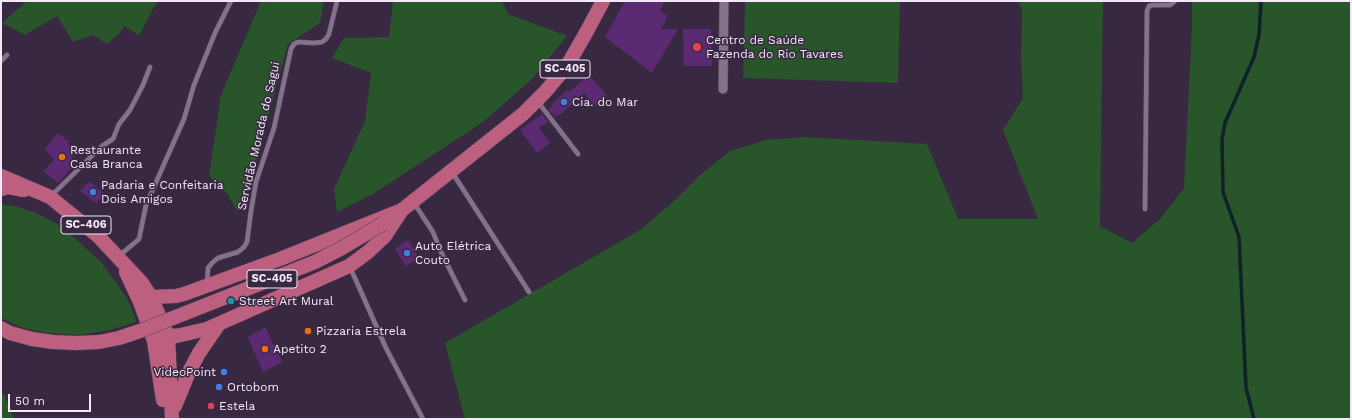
<!DOCTYPE html>
<meta charset="utf-8">
<style>
body{margin:0}
#map{position:relative;width:1352px;height:420px;overflow:hidden;background:#392841;font-family:"Work Sans",sans-serif}
canvas{display:block}
.frame{position:absolute;inset:0;border:2px solid #f3e9f9;pointer-events:none}
.scale{position:absolute;left:8px;top:394px;width:83px;height:18px;box-sizing:border-box;border:2px solid #f3e9f9;border-top:0;padding-left:5px;font-size:12px;line-height:14px;white-space:nowrap;color:#f3e9f9;-webkit-text-stroke:3px #392841;paint-order:stroke}
</style>
<div id="map">
<canvas width="1352" height="420"></canvas>
<div class="frame"></div>
<div class="scale">50 m</div>
</div>
<script>
const c = document.querySelector('canvas').getContext('2d');
c.lineJoin = 'round';
function fill(path, color) { c.fillStyle = color; c.fill(path, 'evenodd'); }
const shape = rows => new Path2D(rows.map(r => 'M' + r).join(''));
function strokePath(path, color, width, dash) { c.strokeStyle = color; c.lineWidth = width; c.lineCap = dash ? 'butt' : 'round'; c.setLineDash(dash || []); c.stroke(path); }
function write(font, color, halo, rows, align = 'center') {
  c.font = font + ' "Work Sans",sans-serif'; c.lineWidth = 3; c.setLineDash([]); c.textBaseline = 'middle'; c.strokeStyle = halo; c.fillStyle = color; for (const [text, x, y, turn = 0] of rows) {
    c.save(); c.translate(x, y); c.rotate((+turn || 0) * Math.PI / 180); c.textAlign = isNaN(turn) ? turn : align; if (halo) c.strokeText(text, 0, 0); c.fillText(text, 0, 0); c.restore();
  }
}
const green = shape([
 [27,1,159,1,154,7,139,36,131,30,124,26,119,34,107,44,93,35,73,42,57,16,25,35,2,23],
 [261,1,324,1,320,23,288,44,250,182,247,200,237,211,227,193,214,182,209,175,221,95],
 [393,1,502,1,508,14,567,36,531,80,483,122,373,194,337,212,334,189,365,121,371,73,332,58,344,38,389,37],
 [745,1,900,1,898,83,743,78],
 [1018,1,1103,1,1100,226,1132,243,1160,219,1184,188,1192,27,1192,1,1351,1,1351,419,465,419,445,343,640,230,673,202,699,176,730,151,766,140,804,137,927,144,958,219,1038,219,1003,130,1023,98,1021,60,1022,10],
 [1,204,18,207,36,213,57,224,79,242,101,262,117,284,128,300,135,317,136,322,110,330,80,335,48,333,23,328,1,318],
 [4,394,14,419,1,419,1,395]
]);
const stream = shape([
 [1254,419,1246,388,1239,237,1223,192,1222,139,1225,123,1254,57,1259,35,1261,1]
]);
const building = shape([
 [625,1,665,1,660,11,668,16,661,29,678,29,652,73,605,37],
 [683,29,711,29,712,66,684,66],
 [591,77,607,96,595,106,584,93,560,115,559,114,555,117,548,109,553,107,551,105,567,90,569,92,585,78,587,80],
 [542,114,548,122,539,128,550,143,537,153,520,130],
 [58,133,69,142,68,144,73,148,74,154,71,160,75,164,58,183,43,171,54,160,45,149],
 [89,181,105,194,96,203,80,191],
 [408,240,419,258,406,266,395,249],
 [265,327,282,362,263,372,248,337]
]);
const service = shape([
 [1,61,7,55],
 [538,102,578,154],
 [452,172,529,292],
 [51,196,102,146,113,139,119,124,130,110,143,85,150,67],
 [414,203,433,232,441,252,465,300],
 [1145,209,1147,11,1149,6,1153,5,1170,5,1175,1],
 [119,256,139,239,146,205,184,119,194,85,215,33,231,1],
 [350,267,386,348,423,419],
 [207,284,208,268,212,263,218,258,238,252,244,247,247,242,251,211,256,182,274,128,291,49,294,44,298,42,314,43,322,42,326,39,329,34,337,1]
]);
const minor = shape([
 [723,89,724,1]
]);
const primary = shape([
 [1,176,50,197,98,236,142,283,151,297,168,336,172,419],
 [1,189,8,187,24,190],
 [126,272,140,302,154,341,163,400],
 [151,297,176,296,184,294,280,259,402,210,523,114,545,92,567,66,587,31,603,1],
 [160,334,176,336,207,329,349,266,368,252,385,236,402,210],
 [175,406,189,372,199,353,219,324]
]);
const primaryBridge = shape([
 [1,328,10,333,32,339,53,342,76,343,99,342,119,338,140,331,315,262,342,248,384,223]
]);
const markers = [
 [697,47,5,"#e0444e"],
 [564,102,4,"#3f7fe0"],
 [62,157,4,"#e8710a"],
 [93,192,4,"#3f7fe0"],
 [407,253,4,"#3f7fe0"],
 [231,301,4,"#0f9aa8"],
 [308,331,4,"#e8710a"],
 [265,349,4,"#e8710a"],
 [224,372,4,"#3f7fe0"],
 [219,387,4,"#3f7fe0"],
 [211,406,4,"#e0444e"]
];
const shields = [
 [565,69,50],
 [86,225,50],
 [272,279,50]
];
const shieldNames = [
 ["SC-405",565,69],
 ["SC-406",86,225],
 ["SC-405",272,279]
];
const poiNames = [
 ["Centro de Saúde",706,40],
 ["Fazenda do Rio Tavares",706,54],
 ["Cia. do Mar",572,102],
 ["Restaurante",70,150],
 ["Casa Branca",70,164],
 ["Padaria e Confeitaria",101,185],
 ["Dois Amigos",101,199],
 ["Auto Elétrica",415,246],
 ["Couto",415,260],
 ["Street Art Mural",239,301],
 ["Pizzaria Estrela",316,331],
 ["Apetito 2",273,349],
 ["VideoPoint",216,372,"right"],
 ["Ortobom",227,387],
 ["Estela",219,406]
];
const streetNames = [
 ["Servidão Morada do Sagui",259,136,-77]
];
fill(green, '#285529');
strokePath(stream, '#112128', 3.5);
fill(building, '#5c2a72');
strokePath(service, '#534459', 5.5);
strokePath(minor, '#534459', 10);
strokePath(primary, '#534459', 15);
strokePath(service, '#84718e', 4.5);
strokePath(minor, '#84718e', 9);
strokePath(primary, '#bd607f', 14);
strokePath(primaryBridge, '#534459', 15, []);
strokePath(primaryBridge, '#bd607f', 14);
for (const [x, y, r, color] of markers) { const dot = new Path2D(); dot.arc(x, y, r, 0, 2 * Math.PI); c.fillStyle = color; c.fill(dot); strokePath(dot, '#392841', 1.5); }
for (const [x, y, w] of shields) { const box = new Path2D(); box.roundRect(x - w / 2, y - 9, w, 18, 3); c.fillStyle = '#392841'; c.fill(box); strokePath(box, '#f3e9f9', 1); }
write('bold 11px', '#f3e9f9', null, shieldNames);
write('12px', '#f3e9f9', '#392841', poiNames, 'left');
write('12px', '#f3e9f9', '#392841', streetNames);
</script>
